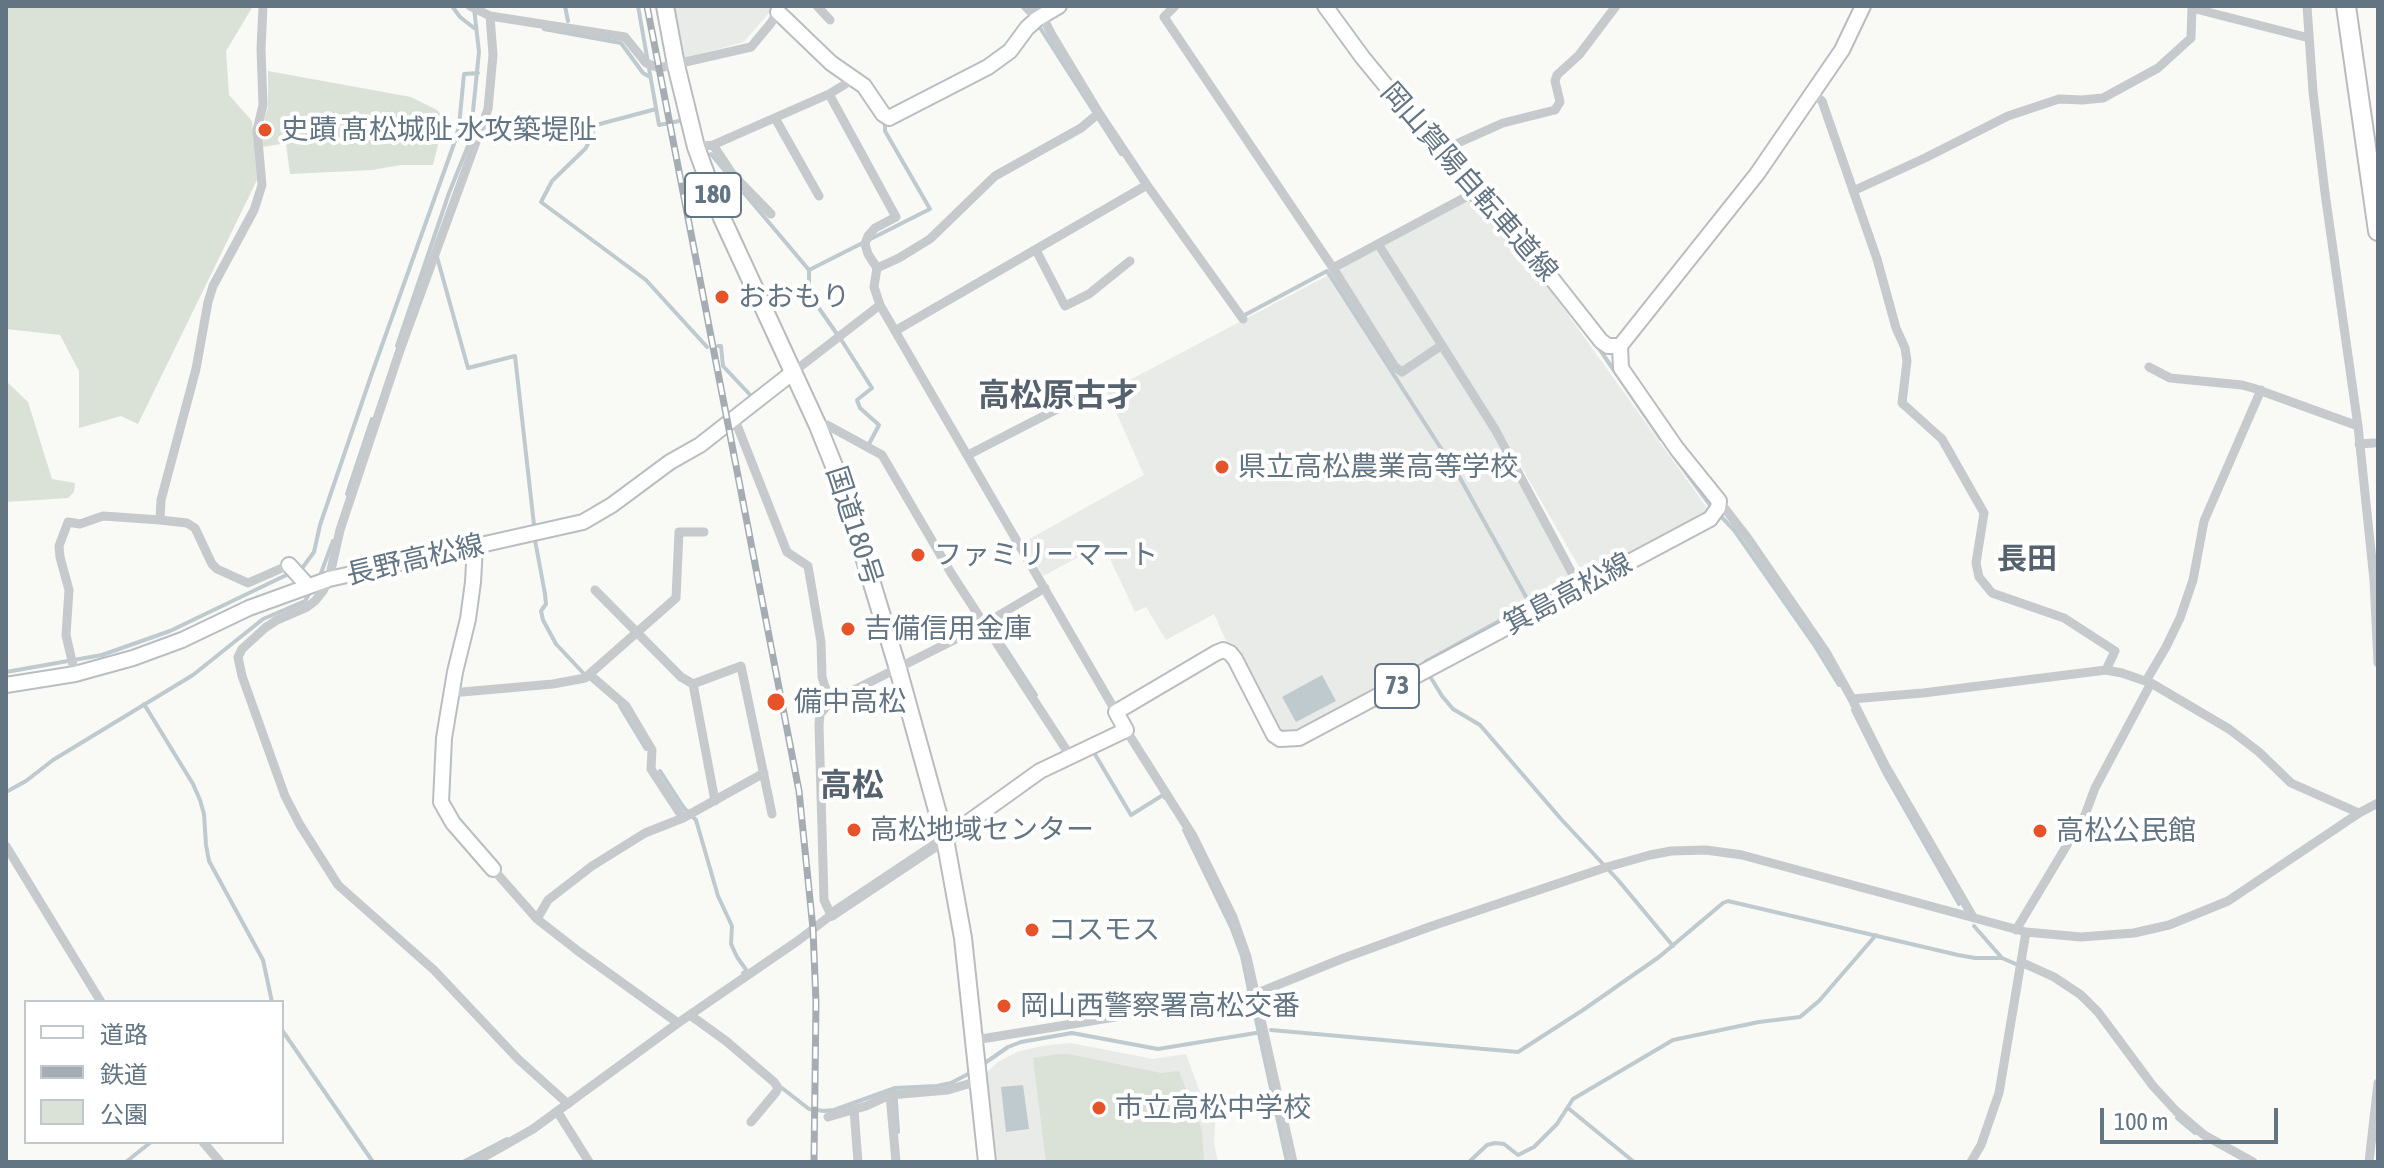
<!DOCTYPE html>
<meta charset="utf-8">
<style>
body{margin:0}
#map{position:relative;width:2384px;height:1168px;overflow:hidden;background:#f9f9f6;font-family:"Asap Condensed","Noto Sans JP",sans-serif}
canvas{display:block}
.frame{position:absolute;inset:0;border:8px solid #637482;pointer-events:none}
.legend{position:absolute;left:24px;top:1000px;width:260px;height:144px;box-sizing:border-box;background:#fff;border:2px solid #c1c7cd;margin:0;padding:10px 14px;list-style:none;font-size:24px;color:#637482}
.legend li{display:flex;align-items:center;gap:16px;height:40px}
.legend b{width:40px;border:2px solid #c1c7cd}
.scale{position:absolute;left:2100px;top:1108px;width:178px;height:36px;box-sizing:border-box;border:4px solid #637482;border-top:0;padding-left:10px;font-size:24px;line-height:28px;white-space:nowrap;color:#637482;-webkit-text-stroke:6px #fff;paint-order:stroke}
</style>
<div id="map">
<canvas width="2384" height="1168"></canvas>
<div class="frame"></div>
<ul class="legend">
<li><b style="height:10px;background:#fff"></b>道路</li>
<li><b style="height:10px;background:#a6adb2"></b>鉄道</li>
<li><b style="height:22px;background:#dae1d7"></b>公園</li>
</ul>
<div class="scale">100 m</div>
</div>
<script>
const c = document.querySelector('canvas').getContext('2d');
c.lineJoin = 'round';
function fill(path, color) { c.fillStyle = color; c.fill(path, 'evenodd'); }
const shape = rows => new Path2D(rows.map(r => 'M' + r).join(''));
function strokePath(path, color, width, dash) { c.strokeStyle = color; c.lineWidth = width; c.lineCap = dash ? 'butt' : 'round'; c.setLineDash(dash || []); c.stroke(path); }
function write(font, color, halo, rows, align = 'center') {
  c.font = font + ' "Asap Condensed","Noto Sans JP",sans-serif'; c.lineWidth = 8; c.setLineDash([]); c.textBaseline = 'middle'; c.strokeStyle = halo; c.fillStyle = color; for (const [text, x, y, turn = 0] of rows) {
    c.save(); c.translate(x, y); c.rotate((+turn || 0) * Math.PI / 180); c.textAlign = isNaN(turn) ? turn : align; if (halo) c.strokeText(text, 0, 0); c.fillText(text, 0, 0); c.restore();
  }
}
const built = shape([
 [674,6,775,6,744,42,685,58],
 [1467,199,1548,287,1710,512,1593,574,1582,572,1499,428,1383,245],
 [1376,250,1495,437,1572,578,1569,589,1291,737,1279,734,1228,645,1214,614,1166,640,1146,607,1135,612,1103,544,1043,576,1024,542,1144,475,1107,392],
 [1071,1043,1153,1059,1186,1054,1200,1092,1215,1123,1214,1144,1218,1162,997,1162,987,1072,998,1062,1017,1052,1041,1046]
]);
const green = shape([
 [6,6,253,6,226,51,229,95,252,121,257,180,138,424,121,416,79,428,79,371,60,335,6,329],
 [268,71,411,97,437,110,441,114,438,145,433,165,401,165,372,170,290,174,286,143,263,147,260,134,268,107],
 [6,381,28,402,52,479,75,483,74,492,68,498,6,502],
 [1058,1054,1068,1054,1161,1073,1179,1071,1202,1131,1204,1162,1046,1162,1033,1058]
]);
const water = shape([
 [1322,675,1336,701,1296,722,1282,697],
 [1023,1085,1029,1129,1006,1132,1001,1087]
]);
const stream = shape([
 [452,6,460,17,474,28],
 [565,6,568,21],
 [638,6,659,125,679,121],
 [1037,23,1121,154],
 [544,29,621,43,643,73,650,77],
 [656,109,596,125,586,148,552,181,541,202,646,280,707,347],
 [711,154,725,171],
 [744,193,809,270,809,294,837,334],
 [437,257,468,368,515,356,534,525],
 [809,270,930,209,885,131,885,124],
 [1241,317,1327,271,1460,478,1530,604,1425,662,1426,664],
 [842,341,872,388,857,400,860,408,879,425,869,444],
 [397,346,449,193,470,141,479,52,474,8],
 [718,346,721,346,723,366,753,398],
 [1598,347,1661,439],
 [1676,459,1710,505,1734,530,1813,643,1839,685],
 [347,494,372,419],
 [535,540,545,594,546,604,541,611,543,620,556,644,586,676],
 [321,573,333,541],
 [997,635,1036,695],
 [6,672,102,655,170,631,303,567,314,552,320,525,371,376,455,141,459,126,464,74,478,73],
 [1428,673,1442,696,1453,709,1480,725,1561,819,1618,880,1673,946],
 [144,704,193,784,200,800,204,814,206,845,209,861,263,960,272,1002],
 [620,706,646,749],
 [1853,710,1885,774,1959,904],
 [1093,751,1131,815,1163,795,1165,798],
 [660,771,684,808,696,820,718,896,732,926,731,944,737,957,747,971,743,973],
 [6,792,26,781,53,760,193,675,263,619,305,601,308,596],
 [1184,830,1232,929,1242,956,1249,990],
 [1974,926,2002,958,2018,965],
 [1252,1001,1287,1162],
 [282,1030,373,1162],
 [1271,1030,1518,1052,1583,1010,1659,957,1723,903,1728,901,1958,955,1975,958,2002,958],
 [982,1065,1008,1047,1021,1042,1072,1033,1158,1049,1262,1032],
 [782,1088,809,1109,824,1111,834,1110,895,1088],
 [1568,1108,1634,1162],
 [2177,1118,2195,1133],
 [898,1132,895,1088,937,1086,951,1083,972,1072],
 [126,1162,151,1142],
 [463,1162,507,1139],
 [1469,1162,1487,1145,1495,1143,1504,1144,1518,1155,1534,1147,1557,1124,1573,1099,1673,1040,1759,1022,1800,1017,1819,1001,1876,935]
]);
const minor = shape([
 [263,6,261,49,263,105,257,130,262,185,254,210,213,286,208,302,196,369,161,500,160,520,187,523,195,528,212,564,217,569,248,583,289,565],
 [470,6,490,16,625,37,646,63,659,68,751,47,771,23,779,9],
 [817,6,830,20],
 [1025,6,1031,12,1037,7],
 [1037,6,1052,35,1099,113,1147,185,1243,319],
 [1175,6,1164,17,1333,268,1395,367,1402,372,1442,345],
 [2307,6,2313,92,2325,193,2358,426,2374,580,2378,663],
 [490,16,493,55,488,109,399,353,340,530,329,579,323,591,315,601,307,607,277,620,265,628,242,649,238,657,242,676,285,796,300,825,338,885,434,970,518,1059,568,1104],
 [1813,93,1822,101,1877,259,1896,328,1905,348,1907,361,1902,403,1942,439,1984,513,1976,563,1979,577,1992,593,2064,618,2115,651,2106,670],
 [829,94,896,217,875,228,868,236,865,244,868,254,877,268],
 [1099,113,1081,128,995,176,930,239,899,258,877,268,874,287,880,305,1116,712],
 [775,118,819,196],
 [713,145,733,175,771,214],
 [696,147,713,145,829,94,854,79],
 [1440,151,1503,123,1555,110,1560,102,1555,81,1557,75,1579,55,1616,6],
 [1853,191,1925,158,2008,116,2059,99,2082,100,2103,98,2158,68,2191,38,2192,8,2309,38],
 [1378,244,1496,431,1580,588],
 [1036,250,1065,306,1089,294,1130,261],
 [1333,268,1464,198,1472,190],
 [895,331,1147,185],
 [2149,367,2170,378,2242,385,2253,388,2358,426],
 [792,373,880,305],
 [818,426,827,425,882,455,951,573,1071,757],
 [2359,444,2374,443],
 [968,455,1100,387],
 [1719,501,1747,537,1826,652,1852,699,1885,765,1973,917],
 [595,590,681,677,693,684],
 [75,674,66,635,69,590,60,557,59,546,68,522,80,524,103,516,160,520],
 [590,675,626,706,652,750,651,769,683,818],
 [2146,681,2166,647,2180,618,2193,580,2204,521,2261,390],
 [451,693,553,684,585,678,676,598,679,532,704,532],
 [1852,699,1923,693,2106,670,2122,673,2151,683,2229,729,2259,752,2291,783,2359,813],
 [830,702,974,630,1045,588],
 [1126,730,1193,836,1233,917,1247,957,1293,1162],
 [715,801,693,684,741,666,772,814],
 [6,846,101,1002],
 [493,869,537,919,578,951,678,1023],
 [537,919,548,900,592,866,645,833,683,818,764,773],
 [2016,930,2085,815,2095,788,2151,683],
 [2021,962,2054,977,2081,995,2098,1012,2153,1086,2176,1111,2204,1135,2253,1162],
 [690,1015,726,1041,774,1082,778,1088,776,1092,751,1122],
 [975,1040,1255,994,1344,958,1432,926,1607,867,1650,855,1671,851,1706,850,1742,855,2026,932,2081,937,2134,933,2169,925,2228,901,2359,813,2378,803],
 [854,1110,858,1162],
 [557,1111,589,1162],
 [828,1117,866,1106,890,1095],
 [203,1142,220,1162],
 [475,1162,533,1129,678,1023,799,940,831,915,824,900,819,725,820,714,830,702,822,677,821,642,808,566,787,552,735,420],
 [896,1162,890,1095,948,1090,978,1081],
 [1971,1162,1981,1145,1999,1093,2026,932],
 [2369,1162,2378,1083]
]);
const tertiary = shape([
 [831,915,945,839]
]);
const secondary = shape([
 [1325,6,1363,58,1472,190,1553,280,1601,341,1608,346,1620,346],
 [778,12,831,63,864,86,883,114,889,118,988,67,1010,51,1027,28,1037,19,1059,6],
 [475,546,473,582,468,619,455,672,444,738,441,802,453,823,493,869],
 [289,565,308,586],
 [6,685,75,674,133,658,182,640,249,608,329,579,583,522,612,505,670,462,700,445,792,373]
]);
const primary = shape([
 [945,839,1040,771,1126,730,1116,712,1216,653,1223,650,1230,653,1235,659,1274,735,1280,739,1299,738,1710,519,1718,508,1719,501,1677,449,1621,368,1620,346,1757,174,1842,50,1863,6]
]);
const trunk = shape([
 [665,6,676,65,696,147,722,218,818,426,844,491,898,669,945,839,963,938,987,1162]
]);
const motorway = shape([
 [2346,6,2378,231]
]);
const rail = shape([
 [647,6,799,791,813,929,816,1002,814,1162]
]);
const markers = [
 [265,130,8,"#e75328"],
 [722,297,8,"#e75328"],
 [1222,467,8,"#e75328"],
 [918,555,8,"#e75328"],
 [848,629,8,"#e75328"],
 [776,702,10,"#e75328"],
 [854,830,8,"#e75328"],
 [2040,831,8,"#e75328"],
 [1032,930,8,"#e75328"],
 [1004,1006,8,"#e75328"],
 [1099,1108,8,"#e75328"]
];
const shields = [
 [713,195,56],
 [1397,686,44]
];
const shieldNames = [
 ["180",713,195],
 ["73",1397,686]
];
const poiNames = [
 ["史蹟 髙松城阯 水攻築堤阯",281,130],
 ["おおもり",738,297],
 ["県立高松農業高等学校",1238,467],
 ["ファミリーマート",934,555],
 ["吉備信用金庫",864,629],
 ["備中高松",794,702],
 ["高松地域センター",870,830],
 ["高松公民館",2056,831],
 ["コスモス",1048,930],
 ["岡山西警察署高松交番",1020,1006],
 ["市立高松中学校",1115,1108]
];
const streetNames = [
 ["岡山賀陽自転車道線",1469,182,49],
 ["国道180号",854,526,72],
 ["長野高松線",415,560,-13],
 ["箕島高松線",1568,594,-28]
];
const neighbourhoodNames = [
 ["長田",2027,560]
];
const quarterNames = [
 ["高松原古才",1058,396],
 ["高松",852,786]
];
fill(built, '#e9ebe9');
fill(green, '#dae1d7');
fill(water, '#bfcace');
strokePath(stream, '#bfcace', 4);
strokePath(secondary, '#b8bec2', 18);
strokePath(primary, '#b9bdc1', 18);
strokePath(trunk, '#b9bcbf', 20);
strokePath(motorway, '#b9bcbf', 22);
strokePath(minor, '#c6cacd', 9);
strokePath(tertiary, '#c6cacd', 12);
strokePath(secondary, '#fff', 14);
strokePath(primary, '#fff', 14);
strokePath(trunk, '#fff', 16);
strokePath(motorway, '#fff', 18);
strokePath(rail, '#a6adb2', 7);
strokePath(rail, '#fff', 4, [12]);
for (const [x, y, r, color] of markers) { const dot = new Path2D(); dot.arc(x, y, r, 0, 2 * Math.PI); c.fillStyle = color; c.fill(dot); strokePath(dot, '#fff', 3); }
for (const [x, y, w] of shields) { const box = new Path2D(); box.roundRect(x - w / 2, y - 22, w, 44, 6); c.fillStyle = '#fff'; c.fill(box); strokePath(box, '#637482', 2); }
write('bold 26px', '#637482', null, shieldNames);
write('28px', '#637482', '#fff', poiNames, 'left');
write('28px', '#637482', '#fff', streetNames);
write('bold 30px', '#55626d', '#fff', neighbourhoodNames);
write('bold 32px', '#55626d', '#fff', quarterNames);
</script>
